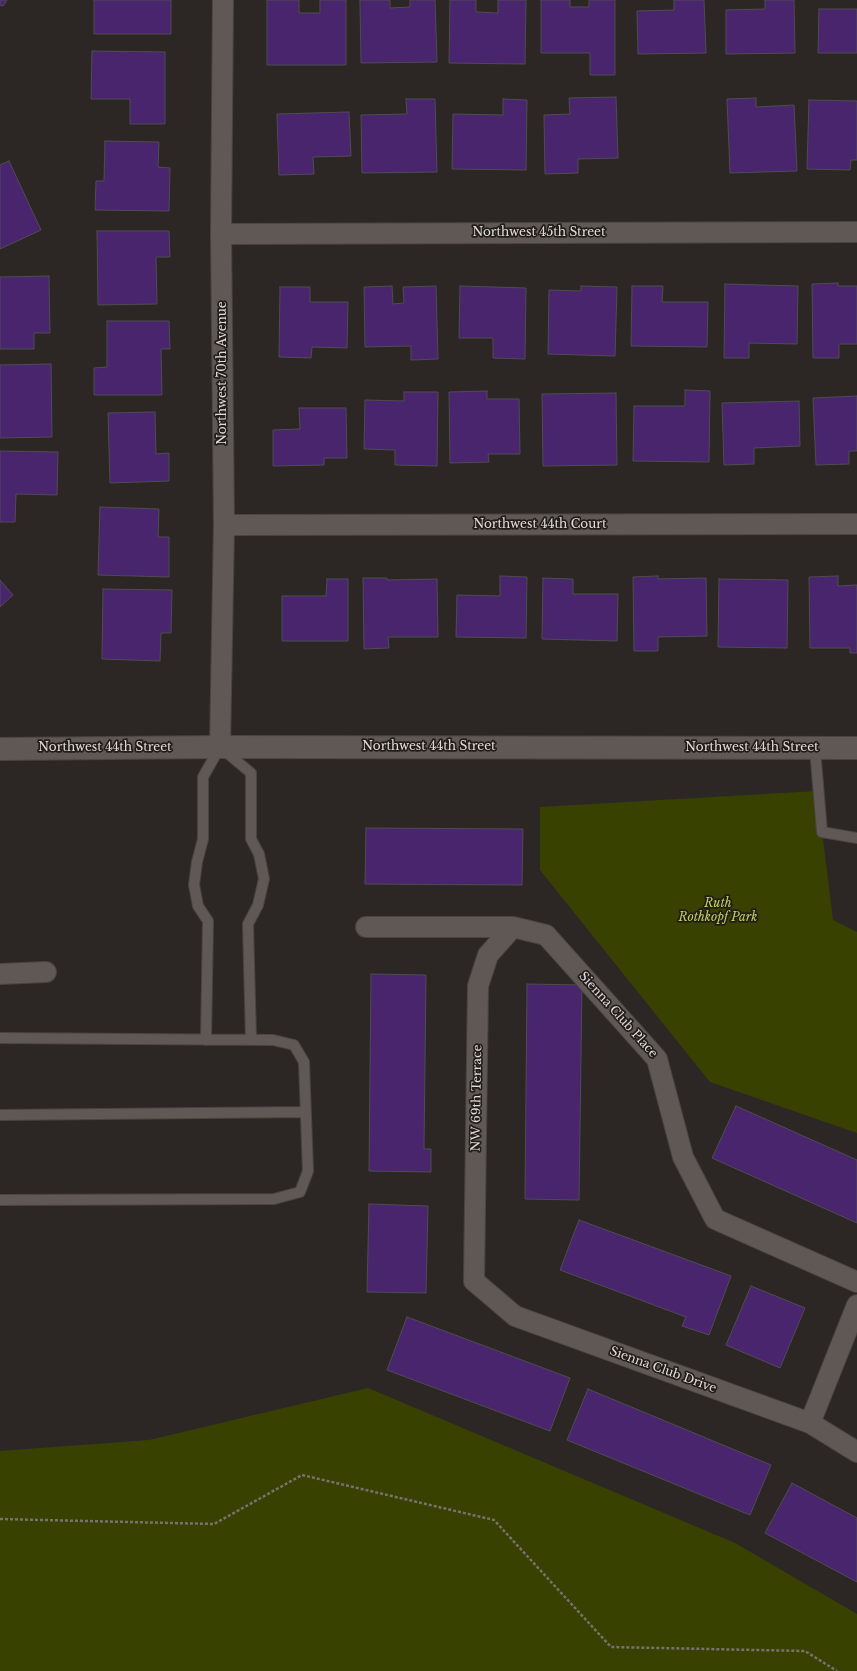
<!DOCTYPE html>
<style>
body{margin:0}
canvas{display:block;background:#2c2724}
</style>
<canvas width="857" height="1671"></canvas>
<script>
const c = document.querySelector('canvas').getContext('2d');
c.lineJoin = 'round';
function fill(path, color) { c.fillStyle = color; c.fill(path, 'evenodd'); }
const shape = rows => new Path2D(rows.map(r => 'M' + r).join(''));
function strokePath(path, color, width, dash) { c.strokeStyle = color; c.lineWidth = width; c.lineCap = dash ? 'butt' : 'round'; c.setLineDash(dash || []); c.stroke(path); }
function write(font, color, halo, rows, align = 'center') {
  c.font = font + ' "Libre Baskerville",serif'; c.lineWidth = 3.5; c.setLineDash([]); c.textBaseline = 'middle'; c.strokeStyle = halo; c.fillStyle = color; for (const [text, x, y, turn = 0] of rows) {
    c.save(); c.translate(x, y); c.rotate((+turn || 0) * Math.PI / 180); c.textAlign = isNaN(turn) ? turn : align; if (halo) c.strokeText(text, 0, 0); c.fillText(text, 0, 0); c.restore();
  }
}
const green = shape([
 [817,791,833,920,857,932,857,1133,710,1082,540,870,540,807],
 [368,1388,735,1543,857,1614,857,1671,0,1671,0,1451,149,1440]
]);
const building = shape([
 [0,0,7,0,3,6,0,5,0,0],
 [94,0,171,0,171,34,94,34,94,0],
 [267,0,299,0,299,13,320,13,320,0,346,0,346,65,267,65,267,0],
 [360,0,390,0,390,8,410,7,410,0,435,0,437,62,361,63,360,0],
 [450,0,476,0,476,12,498,13,498,0,526,0,525,64,449,63,450,0],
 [541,0,570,0,570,7,589,7,589,0,615,0,615,75,590,75,590,53,541,53,541,0],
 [674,0,704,0,706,53,638,54,637,11,674,10,674,0],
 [765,0,794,0,795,53,726,54,726,10,765,9,765,0],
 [819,9,857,9,857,53,818,53,819,9],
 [92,51,165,52,165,124,130,124,130,99,91,99,92,51],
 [616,97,618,158,578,159,578,173,545,174,544,115,570,114,569,98,616,97],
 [756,98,756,107,794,105,797,171,730,173,727,99,756,98],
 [406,99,435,99,437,172,362,173,361,115,407,114,406,99],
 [503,99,527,100,526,170,452,169,453,114,503,115,503,99],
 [809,100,857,101,857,160,851,160,850,170,807,169,809,100],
 [349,112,351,156,313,157,314,174,279,175,277,114,349,112],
 [105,141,159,142,158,167,170,168,169,211,95,210,96,181,104,181,105,141],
 [9,161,41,230,0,249,0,165,9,161],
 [97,231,169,231,170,257,156,257,157,304,98,305,97,231],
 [49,276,50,333,34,333,34,349,0,349,0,277,49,276],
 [838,283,838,286,857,286,857,344,839,344,839,358,813,358,812,284,838,283],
 [725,284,798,286,797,344,749,343,749,358,724,358,725,284],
 [392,286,393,304,404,303,403,287,436,286,438,359,411,360,411,346,365,347,364,287,392,286],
 [460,286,526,288,525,359,493,358,493,338,459,338,460,286],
 [581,286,617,287,615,356,548,354,549,290,581,291,581,286],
 [632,286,663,286,662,302,708,302,707,347,631,346,632,286],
 [280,287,310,287,310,302,348,302,347,348,312,347,311,358,279,357,280,287],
 [107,321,169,321,170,349,161,349,162,395,94,395,94,368,107,367,107,321],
 [51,364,52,437,0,438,0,365,51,364],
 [685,390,710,391,709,462,633,461,634,406,685,406,685,390],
 [487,391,487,399,519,399,520,454,488,454,489,462,450,463,449,392,487,391],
 [404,392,438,392,437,466,395,465,395,450,364,449,365,400,404,401,404,392],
 [616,393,617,465,543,466,542,394,616,393],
 [857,396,857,451,849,451,849,464,816,465,813,398,857,396],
 [799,401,800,446,754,448,754,464,724,465,722,403,799,401],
 [299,408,346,408,347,458,324,458,324,465,273,466,273,430,300,429,299,408],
 [155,412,156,454,169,453,169,481,110,483,108,413,155,412],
 [0,451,58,452,57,495,16,494,15,522,0,522,0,451],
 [100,507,159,509,158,537,169,537,169,577,98,575,100,507],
 [500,576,527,577,526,638,456,637,457,595,500,596,500,576],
 [658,576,658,579,706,578,707,636,658,637,658,651,634,651,633,577,658,576],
 [838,576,838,586,857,585,857,653,850,653,850,648,810,648,809,577,838,576],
 [363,578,387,578,387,580,437,579,438,637,388,637,389,648,364,649,363,578],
 [543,578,573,579,573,594,618,594,617,641,542,639,543,578],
 [327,579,348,579,348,641,282,641,282,596,326,596,327,579],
 [719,579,788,580,787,648,718,647,719,579],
 [0,580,13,595,0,607,0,580],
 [103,589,172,590,171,633,161,633,160,661,102,659,103,589],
 [366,828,523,829,522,885,365,884,366,828],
 [371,974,426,975,424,1149,431,1149,431,1172,369,1171,371,974],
 [527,984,582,985,579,1200,525,1199,527,984],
 [736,1106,857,1160,857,1223,712,1158,736,1106],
 [369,1204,428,1206,426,1293,367,1292,369,1204],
 [579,1220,731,1276,709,1335,682,1326,686,1317,560,1270,579,1220],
 [751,1286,805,1308,780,1368,726,1345,751,1286],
 [407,1317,570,1378,550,1431,387,1370,407,1317],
 [588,1389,771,1465,750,1515,567,1440,588,1389],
 [792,1483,857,1518,857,1582,765,1533,792,1483]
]);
const path = shape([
 [0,1519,214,1524,302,1475,494,1520,611,1647,805,1651,837,1671]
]);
const service = shape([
 [815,749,822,832,857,838],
 [0,1038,273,1040,294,1045,304,1062,308,1171,300,1192,274,1199,0,1200],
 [206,1040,208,921,198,906,194,885,197,862,203,839,203,777,220,747,251,773,251,839,259,854,264,879,258,905,248,924,251,1040],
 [0,1115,305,1112]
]);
const minor = shape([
 [221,234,857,232],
 [224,525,857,524],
 [220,747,224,525,221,234,223,0],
 [366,927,513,927,546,935,657,1059,683,1157,715,1219,857,1282],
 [513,927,488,955,478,986,474,1281,515,1316,810,1423,857,1452],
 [0,974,46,972],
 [810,1423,857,1305]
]);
const tertiary = shape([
 [0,749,220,747,857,748]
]);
const streetNames = [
 ["Northwest 45th Street",539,233],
 ["Northwest 70th Avenue",223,373,-90],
 ["Northwest 44th Court",540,525],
 ["Northwest 44th Street",429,747],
 ["Northwest 44th Street",105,748],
 ["Northwest 44th Street",752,748],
 ["Sienna Club Place",618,1015,48],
 ["NW 69th Terrace",477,1098,-89],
 ["Sienna Club Drive",663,1370,20]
];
const parkNames = [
 ["Ruth",718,904],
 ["Rothkopf Park",718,918]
];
fill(green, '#384100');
fill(building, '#48256c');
strokePath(building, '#4f4c52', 1);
strokePath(service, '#4a4442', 12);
strokePath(minor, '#4a4442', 22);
strokePath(tertiary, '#4a4442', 24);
strokePath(path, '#76726f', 2.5, [3, 2]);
strokePath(service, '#5f5855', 10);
strokePath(minor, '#5f5855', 20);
strokePath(tertiary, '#5f5855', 22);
write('12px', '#e0dcda', '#231d1a', streetNames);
write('italic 12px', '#bdd35a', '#231d1a', parkNames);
</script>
